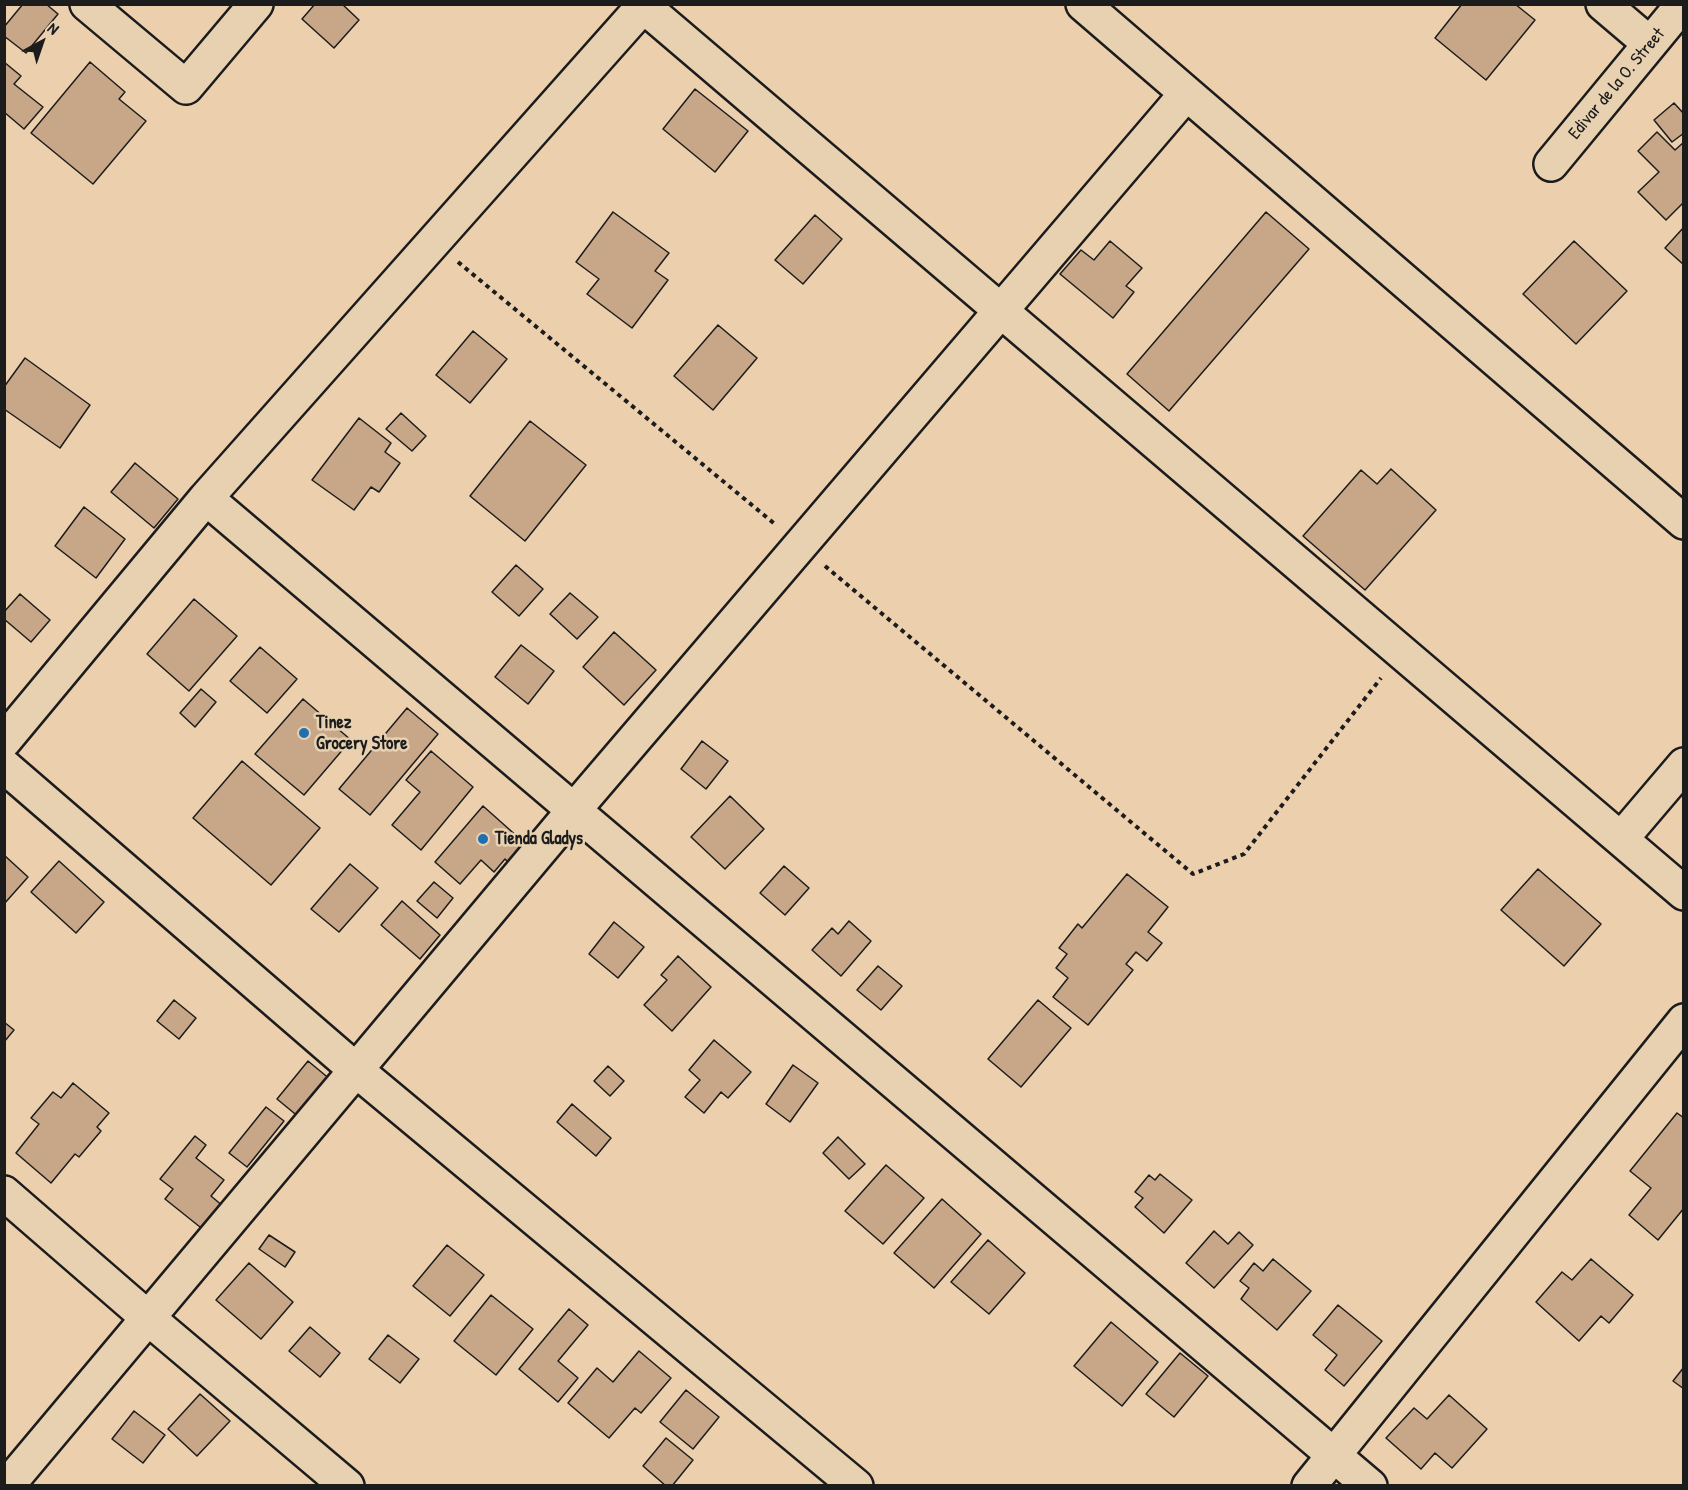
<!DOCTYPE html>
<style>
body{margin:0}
#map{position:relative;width:1688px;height:1490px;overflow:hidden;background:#ecd0ae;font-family:"Patrick Hand",sans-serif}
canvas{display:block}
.frame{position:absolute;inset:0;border:6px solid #1c1c1c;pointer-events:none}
.north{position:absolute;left:12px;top:12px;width:60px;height:60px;-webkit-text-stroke:4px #e7d1b0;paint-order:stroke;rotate:40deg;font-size:16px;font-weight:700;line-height:24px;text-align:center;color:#1c1c1c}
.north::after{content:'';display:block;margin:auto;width:21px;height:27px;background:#1c1c1c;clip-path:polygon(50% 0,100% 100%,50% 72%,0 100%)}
</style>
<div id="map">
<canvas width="1688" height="1490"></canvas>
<div class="frame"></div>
<div class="north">N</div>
</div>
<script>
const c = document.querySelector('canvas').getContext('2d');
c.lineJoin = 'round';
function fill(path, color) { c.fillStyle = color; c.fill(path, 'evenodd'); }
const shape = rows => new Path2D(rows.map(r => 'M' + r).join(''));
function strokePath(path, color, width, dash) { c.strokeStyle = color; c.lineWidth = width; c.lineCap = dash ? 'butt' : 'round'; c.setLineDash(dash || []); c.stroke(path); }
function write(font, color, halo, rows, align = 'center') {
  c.font = font + ' "Patrick Hand",sans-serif'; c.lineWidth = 5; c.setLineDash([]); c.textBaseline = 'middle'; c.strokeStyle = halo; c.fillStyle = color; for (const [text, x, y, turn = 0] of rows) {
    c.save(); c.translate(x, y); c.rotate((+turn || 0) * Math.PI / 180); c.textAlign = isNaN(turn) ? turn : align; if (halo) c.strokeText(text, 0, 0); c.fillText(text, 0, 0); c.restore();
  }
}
const building = shape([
 [23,4,46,4,58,14,26,53,4,36,4,27,23,4],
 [315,4,342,4,359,20,334,48,302,19,315,4],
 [1462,4,1515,4,1535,20,1486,80,1435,38,1462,4],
 [4,62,21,76,14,84,43,107,24,129,4,112,4,62],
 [90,62,125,92,119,99,146,121,93,184,31,133,90,62],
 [695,89,748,131,715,172,663,129,695,89],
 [1674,103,1684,114,1684,133,1672,142,1654,120,1674,103],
 [1657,132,1675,150,1684,142,1684,202,1666,220,1638,192,1659,172,1638,151,1657,132],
 [613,212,669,253,655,271,668,280,632,328,587,294,599,279,576,262,613,212],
 [1266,212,1309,249,1169,411,1127,374,1266,212],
 [815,215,842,239,803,284,775,260,815,215],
 [1684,227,1684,265,1665,248,1684,227],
 [1110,241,1142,268,1126,286,1134,292,1113,318,1060,274,1081,250,1094,260,1110,241],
 [1574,241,1627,291,1576,344,1523,294,1574,241],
 [718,325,757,358,713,410,674,376,718,325],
 [473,331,507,359,470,403,436,375,473,331],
 [25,358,90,405,60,448,4,409,4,387,25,358],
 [401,413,426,436,412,451,386,429,401,413],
 [359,418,391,443,385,452,400,463,379,492,371,487,354,510,312,480,359,418],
 [530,421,586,465,525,541,470,496,530,421],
 [135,463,178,499,154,528,111,492,135,463],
 [1391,469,1436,510,1365,590,1303,536,1361,470,1377,484,1391,469],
 [84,507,125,539,96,578,55,546,84,507],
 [516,565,543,589,519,616,492,592,516,565],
 [570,593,598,617,577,639,550,614,570,593],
 [20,594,50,620,31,642,4,619,4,612,20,594],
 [194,599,237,636,189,691,147,654,194,599],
 [614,632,656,670,624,705,583,667,614,632],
 [521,645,554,671,528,704,495,677,521,645],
 [260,647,297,679,267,713,230,681,260,647],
 [201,689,216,702,195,727,180,713,201,689],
 [303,699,351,740,304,795,255,754,303,699],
 [407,708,438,734,370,815,339,789,407,708],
 [702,741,728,761,706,789,681,769,702,741],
 [431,751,473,787,421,850,392,825,420,792,406,780,431,751],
 [242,761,320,828,271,885,193,818,242,761],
 [730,796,764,829,725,869,691,837,730,796],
 [483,806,528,846,511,865,505,859,494,872,481,860,460,884,435,862,483,806],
 [4,855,28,877,4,904,4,855],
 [59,861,104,902,76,933,31,892,59,861],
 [350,864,378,888,339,932,311,909,350,864],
 [784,866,809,888,785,915,760,893,784,866],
 [1538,869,1601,924,1564,966,1501,910,1538,869],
 [1127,874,1168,907,1148,932,1162,943,1147,961,1136,952,1126,964,1133,970,1088,1025,1053,997,1068,978,1056,968,1067,954,1059,948,1078,924,1082,928,1127,874],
 [434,882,453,898,437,918,417,901,434,882],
 [402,901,440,935,420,959,381,925,402,901],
 [849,921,871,941,841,976,812,950,832,928,838,934,849,921],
 [614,922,644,947,618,978,589,954,614,922],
 [678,956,711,987,672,1031,644,1005,667,980,661,975,678,956],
 [878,966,902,986,881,1010,857,990,878,966],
 [174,1000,196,1018,179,1039,157,1021,174,1000],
 [1038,1000,1071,1028,1021,1087,988,1059,1038,1000],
 [4,1022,14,1030,4,1042,4,1022],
 [714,1040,751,1072,728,1098,721,1092,704,1113,685,1097,700,1080,689,1070,714,1040],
 [308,1061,331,1080,300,1118,277,1099,308,1061],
 [793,1065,818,1083,790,1122,766,1104,793,1065],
 [608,1066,624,1081,610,1096,594,1081,608,1066],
 [73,1083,109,1113,97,1127,101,1131,79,1157,75,1154,51,1183,16,1153,39,1124,31,1118,53,1092,61,1098,73,1083],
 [572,1104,611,1138,596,1156,557,1122,572,1104],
 [266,1107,284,1121,247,1167,229,1153,266,1107],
 [1677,1113,1684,1118,1684,1208,1658,1240,1629,1215,1651,1188,1630,1171,1677,1113],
 [195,1136,206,1145,196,1158,224,1180,211,1196,224,1207,205,1231,165,1199,173,1189,160,1179,195,1136],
 [838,1137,865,1164,849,1179,823,1153,838,1137],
 [886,1165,924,1198,883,1244,845,1211,886,1165],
 [1160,1174,1192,1200,1164,1233,1135,1207,1143,1198,1135,1192,1149,1175,1155,1180,1160,1174],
 [942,1199,981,1234,934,1288,894,1253,942,1199],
 [1214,1231,1228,1244,1239,1232,1253,1245,1214,1288,1186,1263,1214,1231],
 [269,1235,295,1252,285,1267,259,1249,269,1235],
 [988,1240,1025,1273,989,1314,951,1282,988,1240],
 [447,1245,484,1275,450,1316,413,1286,447,1245],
 [1273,1259,1311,1291,1277,1330,1241,1299,1249,1288,1240,1281,1254,1263,1263,1271,1273,1259],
 [1591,1259,1633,1295,1609,1323,1601,1316,1579,1341,1536,1302,1562,1272,1572,1280,1591,1259],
 [249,1263,293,1302,261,1339,216,1300,249,1263],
 [491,1295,533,1329,496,1375,454,1341,491,1295],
 [1338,1305,1382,1341,1344,1386,1325,1370,1337,1355,1313,1335,1338,1305],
 [569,1309,588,1325,558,1361,578,1378,558,1402,519,1369,569,1309],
 [1111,1322,1158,1362,1122,1406,1074,1366,1111,1322],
 [310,1327,340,1353,320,1377,289,1351,310,1327],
 [388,1335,419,1359,400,1383,369,1359,388,1335],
 [639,1351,671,1378,641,1413,635,1408,609,1438,568,1403,597,1368,613,1382,639,1351],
 [1180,1353,1208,1376,1174,1417,1146,1394,1180,1353],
 [1684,1367,1684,1389,1673,1381,1684,1367],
 [686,1390,719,1417,693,1449,660,1422,686,1390],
 [200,1394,230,1421,197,1456,168,1429,200,1394],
 [1449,1395,1487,1429,1452,1468,1435,1453,1421,1469,1386,1438,1414,1408,1427,1419,1449,1395],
 [134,1411,165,1435,143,1463,112,1439,134,1411],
 [666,1438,693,1460,672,1486,666,1486,643,1466,666,1438]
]);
const path = shape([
 [458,262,776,525],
 [825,566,1193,874,1244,854,1381,678]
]);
const minor = shape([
 [87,4,186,87,256,4],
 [641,4,1684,893],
 [1083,4,1684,522],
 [1603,4,1650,44],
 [1551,164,1683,4],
 [206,498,1370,1486],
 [4,741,206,498,645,4],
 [4,766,356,1070,856,1486],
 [1621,839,1684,765],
 [4,1193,148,1318,347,1486],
 [7,1486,574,810,1186,94],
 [1309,1486,1684,1021]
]);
const markers = [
 [304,733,6,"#1f6fb2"],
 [483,839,6,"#1f6fb2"]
];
const streetNames = [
 ["Edivar de la O. Street",1617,84,-50]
];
const poiNames = [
 ["Tinez",316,723],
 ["Grocery Store",316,744],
 ["Tienda Gladys",495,839]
];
fill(building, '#c8a789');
strokePath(building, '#1c1c1c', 1.5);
strokePath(minor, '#1c1c1c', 38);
strokePath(path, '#1c1c1c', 4, [4.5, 4.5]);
strokePath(minor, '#e7d1b0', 33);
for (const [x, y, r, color] of markers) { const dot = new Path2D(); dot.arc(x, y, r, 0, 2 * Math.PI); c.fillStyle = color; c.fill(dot); strokePath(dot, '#e7d1b0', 2); }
write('18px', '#1c1c1c', '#e7d1b0', streetNames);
write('bold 18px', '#1c1c1c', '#e7d1b0', poiNames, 'left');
</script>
